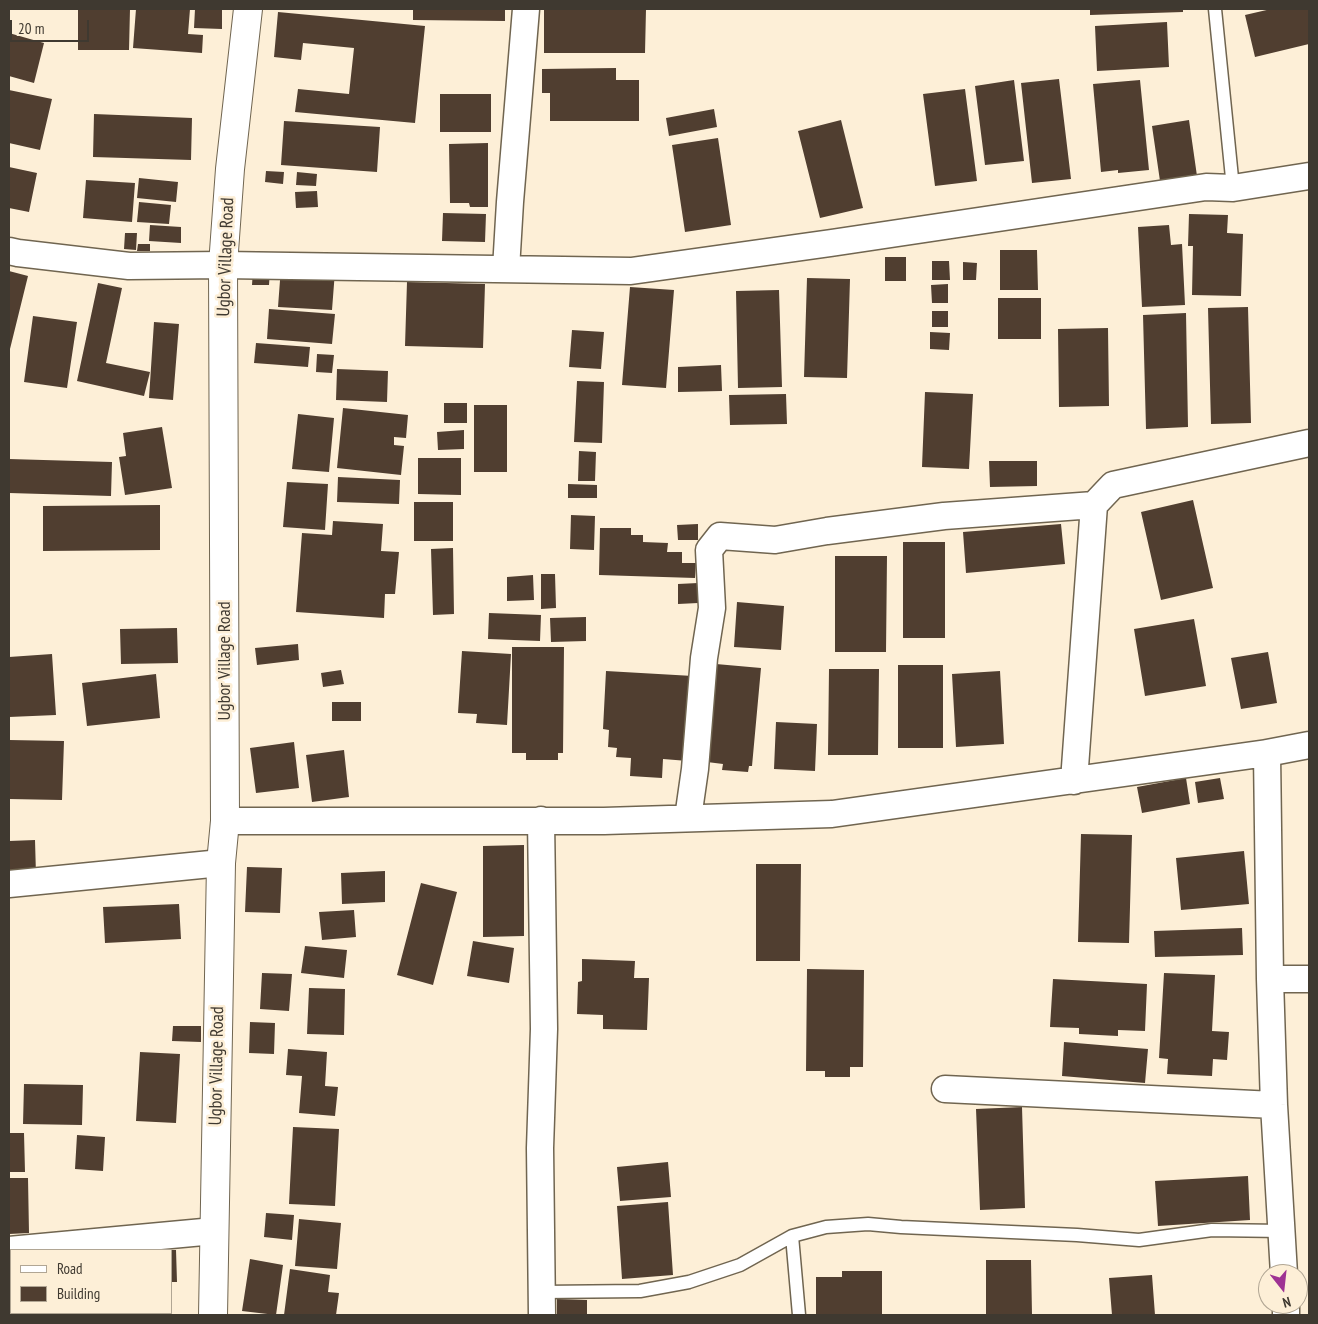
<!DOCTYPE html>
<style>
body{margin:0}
#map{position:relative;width:1318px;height:1324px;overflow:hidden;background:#fdefd7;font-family:"PT Sans Narrow",sans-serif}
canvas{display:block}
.frame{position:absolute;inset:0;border:10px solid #3f3930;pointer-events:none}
.legend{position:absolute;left:10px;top:1249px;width:162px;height:65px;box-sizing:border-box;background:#fdefd7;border:1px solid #b1a694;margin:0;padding:6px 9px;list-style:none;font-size:15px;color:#3f3930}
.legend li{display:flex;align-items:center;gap:10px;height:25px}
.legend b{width:25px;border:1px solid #b1a694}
.north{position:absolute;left:1258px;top:1264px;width:50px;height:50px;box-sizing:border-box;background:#fdefd7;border:1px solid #b1a694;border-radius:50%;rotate:164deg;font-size:14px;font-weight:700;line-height:20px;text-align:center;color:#3f3930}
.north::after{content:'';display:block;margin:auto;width:18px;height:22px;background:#9e3293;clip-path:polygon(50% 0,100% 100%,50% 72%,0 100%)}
.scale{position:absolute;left:10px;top:20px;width:79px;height:22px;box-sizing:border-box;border:2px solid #3f3930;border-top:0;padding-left:6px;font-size:15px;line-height:18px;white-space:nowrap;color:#3f3930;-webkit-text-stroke:4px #fdefd7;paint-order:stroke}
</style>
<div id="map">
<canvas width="1318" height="1324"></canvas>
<div class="frame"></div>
<ul class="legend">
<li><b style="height:6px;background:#fff"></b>Road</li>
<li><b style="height:14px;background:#503e30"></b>Building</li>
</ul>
<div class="north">N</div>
<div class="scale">20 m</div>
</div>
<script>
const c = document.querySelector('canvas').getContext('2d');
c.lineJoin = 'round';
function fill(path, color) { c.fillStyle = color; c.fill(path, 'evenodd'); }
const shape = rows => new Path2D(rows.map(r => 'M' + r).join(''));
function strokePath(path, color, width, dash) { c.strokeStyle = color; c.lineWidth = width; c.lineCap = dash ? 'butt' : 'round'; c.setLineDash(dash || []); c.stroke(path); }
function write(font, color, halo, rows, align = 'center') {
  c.font = font + ' "PT Sans Narrow",sans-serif'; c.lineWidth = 5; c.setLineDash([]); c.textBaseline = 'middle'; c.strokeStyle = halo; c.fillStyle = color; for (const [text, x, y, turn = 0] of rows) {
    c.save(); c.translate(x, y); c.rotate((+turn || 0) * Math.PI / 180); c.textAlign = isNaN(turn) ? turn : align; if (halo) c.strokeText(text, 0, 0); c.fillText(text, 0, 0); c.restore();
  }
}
const building = shape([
 [78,9,130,9,129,50,78,50],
 [136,9,190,9,188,34,203,35,202,53,133,48],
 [195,9,222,9,222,29,194,28],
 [413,9,505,9,505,21,413,20],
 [544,9,646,9,645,53,544,53],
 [1090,9,1183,9,1183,12,1090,15],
 [1271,9,1309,9,1309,44,1255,57,1245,15],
 [278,12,425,26,415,123,295,112,298,89,349,94,354,48,303,43,301,60,274,57],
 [1167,22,1169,67,1097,71,1095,26],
 [9,33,44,43,34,83,9,76],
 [616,68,616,80,639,80,639,121,550,121,550,93,542,93,542,69],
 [1059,79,1071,179,1032,183,1021,83],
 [1014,80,1024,161,985,165,975,86],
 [1140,80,1149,170,1118,173,1118,170,1101,172,1093,84],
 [965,89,977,181,935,186,923,94],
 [9,90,52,99,40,150,9,143],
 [440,94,491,94,491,132,440,132],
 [714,109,717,127,669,136,666,118],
 [94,114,192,118,191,160,93,157],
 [841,120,863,208,820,218,798,131],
 [1189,120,1197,176,1160,181,1152,126],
 [284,121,380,127,377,172,281,165],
 [718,138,731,225,685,232,672,145],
 [488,143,488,207,470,207,469,203,450,203,449,144],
 [9,167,37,173,29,212,9,208],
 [266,171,284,172,283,184,265,182],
 [297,172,317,174,316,186,296,185],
 [139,178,178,182,176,202,137,198],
 [86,180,135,183,132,222,83,218],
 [317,191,318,207,296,208,295,192],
 [139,202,171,205,169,224,137,222],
 [443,213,486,214,485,242,442,241],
 [1189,214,1228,215,1227,233,1243,234,1241,296,1192,295,1193,246,1188,246],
 [150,225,181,227,181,243,149,241],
 [1169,225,1171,245,1182,244,1185,305,1142,307,1138,227],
 [125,233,137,233,136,250,124,249],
 [138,244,150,244,150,251,137,251],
 [1000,250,1037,250,1038,290,1000,290],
 [885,257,906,257,906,281,885,281],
 [932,261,949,261,950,280,932,280],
 [963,262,977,263,976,280,963,280],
 [281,267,335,271,332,310,278,307],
 [253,270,270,270,269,285,252,285],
 [9,271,28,276,9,353],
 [807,278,850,279,847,378,804,377],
 [407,282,485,284,483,348,405,346],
 [98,283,122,288,106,363,150,372,144,396,77,381],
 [948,284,948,303,932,303,931,285],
 [630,287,674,290,666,388,622,385],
 [779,290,782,387,738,388,736,291],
 [998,298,1041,298,1041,339,998,339],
 [1248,307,1251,423,1211,424,1208,308],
 [269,309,335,314,332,344,267,339],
 [932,311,948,311,948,327,932,327],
 [1186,313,1188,427,1146,429,1143,315],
 [33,316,77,322,67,388,24,382],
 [154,322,179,324,173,400,149,398],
 [1108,328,1109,406,1059,407,1058,329],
 [572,330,604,332,601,369,569,367],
 [930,332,950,333,949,350,930,349],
 [256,343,310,347,308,367,254,363],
 [317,354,334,355,332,373,316,372],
 [721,365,722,391,678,392,678,367],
 [337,369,388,371,387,402,336,400],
 [577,381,604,382,602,443,574,442],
 [925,392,973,394,969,469,922,467],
 [786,394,787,424,730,425,729,395],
 [444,403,467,403,467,423,444,423],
 [474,405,507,405,507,472,474,472],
 [343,408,408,415,406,438,394,437,394,445,404,446,401,475,337,468],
 [298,414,334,418,329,472,292,469],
 [162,427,172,488,125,495,119,457,126,456,123,433],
 [464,430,464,449,438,450,437,432],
 [579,451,596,452,595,481,578,481],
 [418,458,461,458,461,495,418,494],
 [9,459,112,462,111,496,9,493],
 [989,461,1037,461,1037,486,990,487],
 [338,477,400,480,399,504,337,502],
 [287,482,328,484,325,530,283,527],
 [568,484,597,485,597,498,568,498],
 [1193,500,1213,588,1161,600,1141,512],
 [414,502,453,502,453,541,414,541],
 [160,505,160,550,43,551,43,506],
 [571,515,595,516,594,550,570,549],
 [333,521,383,524,381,551,399,552,395,594,385,594,384,618,296,612,302,533,332,535],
 [698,524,698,540,678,540,677,525],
 [1061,524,1065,564,966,573,963,532],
 [600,528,631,528,631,535,643,535,643,542,668,543,667,552,682,552,682,563,696,563,695,578,599,575],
 [903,542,945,542,945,638,903,638],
 [453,548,454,614,433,615,431,549],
 [835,556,887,556,886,652,835,652],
 [541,574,555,574,556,608,541,609],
 [533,575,534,600,507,601,507,577],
 [698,583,698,603,678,604,678,584],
 [737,602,784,606,781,650,734,647],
 [489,613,541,615,540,641,488,639],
 [586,617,586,641,551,642,550,618],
 [1194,619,1206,686,1145,696,1134,629],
 [177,628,178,663,121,664,120,629],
 [298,644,299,660,257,665,255,648],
 [512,647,564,647,563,753,558,753,558,760,526,760,526,753,512,753],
 [462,651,511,654,507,725,476,723,477,714,458,713],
 [1268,652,1277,703,1241,709,1231,658],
 [52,654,56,715,9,717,9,657],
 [716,664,761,668,752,766,749,766,748,772,722,770,723,764,707,762],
 [898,665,943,665,943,748,898,748],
 [829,669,879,669,878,755,828,755],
 [341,670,344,684,323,687,321,673],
 [606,671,693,676,688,761,663,759,662,778,630,776,631,758,616,757,617,748,608,747,609,730,603,729],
 [1000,671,1004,744,956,747,952,674],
 [156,674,160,718,87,726,82,683],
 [332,702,361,702,361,721,332,721],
 [776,722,817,724,815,771,774,769],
 [9,740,64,741,62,800,9,799],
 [294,742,299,788,256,793,250,748],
 [344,750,349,797,312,802,306,755],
 [1186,778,1190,804,1142,813,1137,787],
 [1220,778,1224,799,1198,803,1195,782],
 [1081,834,1132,835,1129,943,1078,942],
 [35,840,36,875,9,876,9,841],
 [524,845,524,936,483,937,483,846],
 [1244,851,1249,904,1181,910,1176,858],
 [756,864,801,864,800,961,756,961],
 [247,867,282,868,280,913,245,912],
 [385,871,385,902,342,904,341,873],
 [421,883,457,892,433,985,397,975],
 [179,904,181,939,105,943,103,907],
 [354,910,356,937,322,940,319,912],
 [1242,928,1243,955,1155,957,1154,931],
 [473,941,514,948,509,983,467,976],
 [305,946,347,950,344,978,301,973],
 [582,959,635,961,634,978,649,978,647,1030,603,1029,603,1015,577,1014,578,982,582,981],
 [807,969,864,970,863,1067,850,1067,850,1077,825,1077,825,1071,806,1071],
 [262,973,292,974,289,1011,260,1009],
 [1164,973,1215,975,1212,1031,1229,1032,1227,1060,1213,1059,1212,1076,1167,1074,1168,1059,1159,1058],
 [1053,979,1147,984,1145,1031,1118,1030,1118,1036,1079,1034,1079,1028,1050,1027],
 [309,988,345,989,344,1035,307,1034],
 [250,1022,275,1023,274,1054,249,1053],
 [173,1026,201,1026,201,1042,172,1041],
 [1064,1042,1148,1049,1145,1083,1062,1076],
 [288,1049,327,1052,325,1086,338,1087,335,1116,299,1113,302,1076,286,1075],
 [140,1052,180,1054,176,1123,136,1121],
 [24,1084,83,1085,82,1125,23,1124],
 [1022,1107,1025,1208,980,1210,976,1109],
 [293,1127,339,1129,335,1206,289,1204],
 [9,1133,24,1133,25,1172,9,1172],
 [77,1135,105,1137,103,1171,75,1169],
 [668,1162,671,1197,620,1201,617,1167],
 [1248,1176,1250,1220,1158,1226,1155,1181],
 [9,1178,28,1178,29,1233,9,1234],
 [668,1202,673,1275,622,1279,617,1206],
 [266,1213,294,1215,292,1240,264,1237],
 [299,1219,341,1223,337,1269,295,1266],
 [171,1250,176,1250,177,1282,171,1282],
 [9,1254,11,1262,11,1313,31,1313,32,1315,9,1315],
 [250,1259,283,1265,276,1315,242,1311],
 [986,1260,1031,1260,1032,1315,986,1315],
 [290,1269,330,1275,328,1292,339,1293,336,1315,284,1315],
 [842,1271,882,1271,882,1315,816,1315,816,1277,842,1277],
 [1152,1275,1155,1315,1112,1315,1109,1278],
 [557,1299,587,1300,587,1315,557,1315],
 [84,1313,169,1313,169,1315,84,1315]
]);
const lane = shape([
 [1215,9,1233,188],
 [792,1236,799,1315],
 [542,1292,640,1291,689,1282,740,1265,792,1236,826,1227,868,1224,901,1227,1077,1235,1139,1240,1212,1230,1283,1231]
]);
const street = shape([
 [9,251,18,253,129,266,223,265,631,271,831,243,1206,187,1233,188,1309,176],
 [506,269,510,202,526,9],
 [1267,753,1270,979,1274,1105,1284,1274],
 [1074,781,1094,505,1113,485,1309,443],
 [688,818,695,769,704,658,712,608,709,550,720,536,775,540,827,531,944,516,1094,505],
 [541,820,544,1029,540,1148,542,1315],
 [225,821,604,821,832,814,1267,753,1309,745],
 [9,884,221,863],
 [1270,979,1309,979],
 [945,1089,1274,1105],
 [9,1250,214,1231],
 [1286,1304,1286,1315]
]);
const secondary = shape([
 [213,1315,221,863,225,821,223,265,230,169,248,9]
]);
const streetNames = [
 ["Ugbor Village Road",226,257,-88],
 ["Ugbor Village Road",225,661,-90],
 ["Ugbor Village Road",217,1066,-89]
];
fill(building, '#503e30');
strokePath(lane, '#706550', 15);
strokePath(street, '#706550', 29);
strokePath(secondary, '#706550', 30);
strokePath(lane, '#fff', 12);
strokePath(street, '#fff', 26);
strokePath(secondary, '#fff', 28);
write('18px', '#3f3930', '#fdefd7', streetNames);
</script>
